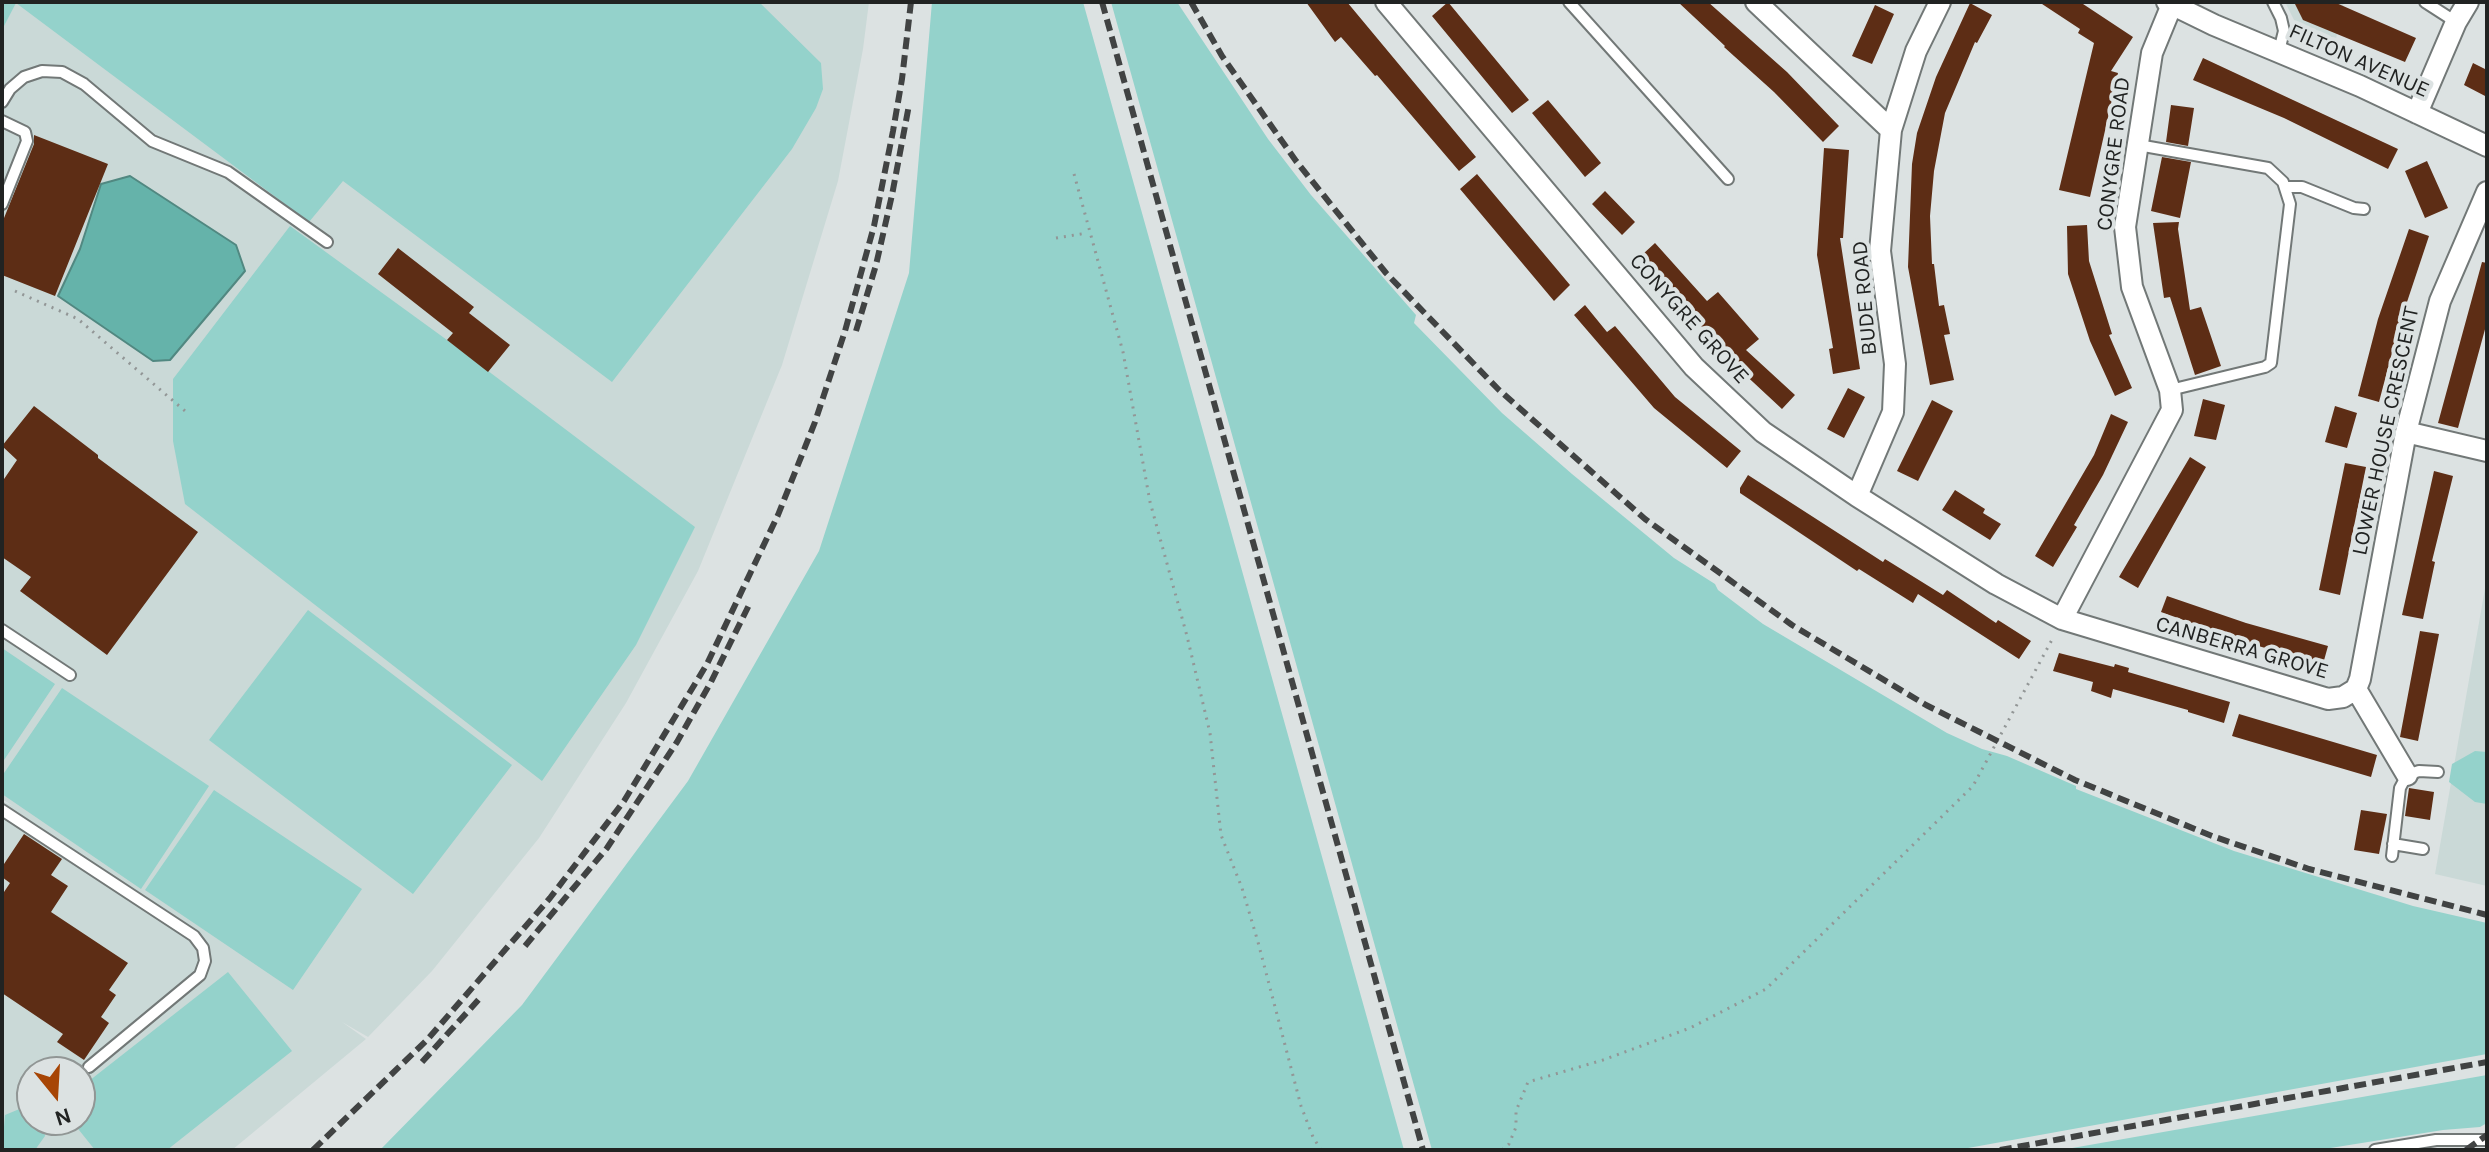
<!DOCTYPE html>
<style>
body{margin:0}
#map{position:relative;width:2489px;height:1152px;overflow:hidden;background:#dce2e2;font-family:Karla,sans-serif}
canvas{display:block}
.frame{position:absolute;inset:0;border:4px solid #212322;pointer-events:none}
.north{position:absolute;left:16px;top:1056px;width:80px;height:80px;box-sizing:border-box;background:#dce2e2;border:2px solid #919695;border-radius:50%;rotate:162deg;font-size:22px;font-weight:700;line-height:32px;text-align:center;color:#212322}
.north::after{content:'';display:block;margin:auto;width:28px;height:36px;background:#a74505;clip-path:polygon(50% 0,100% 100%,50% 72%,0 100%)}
</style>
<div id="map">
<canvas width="2489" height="1152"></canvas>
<div class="frame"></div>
<div class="north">N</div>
</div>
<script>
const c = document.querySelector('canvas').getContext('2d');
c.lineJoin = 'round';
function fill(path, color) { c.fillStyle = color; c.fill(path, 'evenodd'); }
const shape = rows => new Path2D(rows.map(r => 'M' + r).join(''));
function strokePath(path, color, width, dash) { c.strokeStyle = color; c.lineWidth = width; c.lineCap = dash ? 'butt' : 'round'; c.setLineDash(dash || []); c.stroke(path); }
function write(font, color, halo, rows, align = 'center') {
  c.font = font + ' Karla,sans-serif'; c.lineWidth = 8; c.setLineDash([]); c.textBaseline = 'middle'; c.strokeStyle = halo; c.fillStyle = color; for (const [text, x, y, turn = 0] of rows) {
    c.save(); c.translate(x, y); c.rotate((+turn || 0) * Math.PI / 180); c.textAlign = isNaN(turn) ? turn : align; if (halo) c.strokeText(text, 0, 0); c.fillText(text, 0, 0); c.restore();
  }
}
const built = shape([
 [16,2,869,2,863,49,838,181,782,365,698,571,626,703,539,838,432,971,368,1037,342,1022,366,1039,232,1150,2,1150,2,801,13,806,2,799,2,30],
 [32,1072,80,1072,80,1120,32,1120],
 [2285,2,2344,2,2334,48,2294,28,2295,22],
 [2487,577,2487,886,2435,874]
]);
const green = shape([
 [2,2,759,2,821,63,823,89,816,108,792,149,612,382,343,181,309,222,16,3,2,30],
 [932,2,1083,2,1404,1150,380,1150,522,1005,688,781,819,551,909,273],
 [1111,2,1177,2,1268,139,1311,195,1416,315,1414,323,1502,413,1572,474,1674,558,1715,584,1718,590,1763,624,1947,733,1982,749,2007,756,2076,786,2076,789,2234,851,2413,906,2487,923,2487,1054,1957,1150,1432,1150],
 [290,226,447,340,695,527,636,645,542,781,185,504,173,441,173,379],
 [308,610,512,765,413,894,209,740],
 [2,648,55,684,2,763],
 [62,688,209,786,141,889,2,794,2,776],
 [2475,751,2487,752,2487,804,2475,802,2449,782,2452,764],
 [214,790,362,889,293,990,145,890],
 [228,972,292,1051,167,1150,95,1150,71,1120,80,1120,80,1088],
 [2487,1075,2487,1123,2480,1127,2443,1130,2318,1150,2061,1150],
 [29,1105,32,1107,32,1120,42,1120,45,1136,35,1150,2,1150,5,1115]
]);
const water = shape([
 [130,176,236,245,245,271,170,360,153,361,58,296,80,249,101,184,130,176]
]);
const building = shape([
 [1306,2,1347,2,1476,157,1459,171,1377,75,1375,76,1341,37,1335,42],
 [1448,2,1529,100,1512,113,1432,16],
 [1678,2,1708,2,1787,72,1839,126,1823,142,1774,92,1724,47,1725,46],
 [2039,2,2080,2,2133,37,2111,71,2118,73,2090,197,2059,190,2094,43,2078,33,2080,29],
 [2294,2,2334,2,2416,38,2405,62,2303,20],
 [1970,3,1992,15,1977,43,1975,42,1945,113,1934,171,1930,216,1932,264,1934,264,1939,306,1944,305,1950,334,1944,335,1954,380,1930,385,1908,267,1912,164,1917,133,1936,77],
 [1875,5,1894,14,1872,64,1852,56],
 [2203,58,2398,149,2388,169,2284,118,2193,80],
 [2473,63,2487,70,2487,97,2464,85],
 [1548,100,1601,163,1585,177,1532,113],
 [2171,105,2194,108,2188,146,2166,142],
 [34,135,108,164,55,296,2,275,2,223,34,144],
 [1824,148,1849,150,1843,238,1840,238,1860,369,1833,374,1829,349,1833,348,1817,255],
 [2162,157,2191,162,2180,218,2151,211],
 [2427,161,2448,208,2425,218,2405,171],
 [1477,174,1570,285,1554,301,1460,189],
 [1605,191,1635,222,1622,235,1592,204],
 [2179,222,2178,229,2190,310,2201,307,2221,366,2195,375,2170,297,2164,298,2153,223],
 [2087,225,2089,261,2112,334,2109,335,2132,388,2115,396,2090,341,2068,274,2067,226],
 [2409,229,2429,236,2399,326,2379,402,2358,396,2378,319],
 [1655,243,1707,301,1718,292,1759,339,1746,350,1795,395,1782,409,1739,369,1643,260,1643,254],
 [398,248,474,307,469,313,510,345,488,372,447,340,453,333,378,274],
 [2482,262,2487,263,2487,322,2458,428,2438,423],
 [1585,305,1607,332,1615,326,1675,397,1741,451,1727,468,1654,408,1574,315],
 [1848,388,1865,397,1844,438,1827,429],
 [2203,399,2225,405,2216,440,2194,436],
 [1932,400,1953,411,1918,481,1897,471],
 [34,406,98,455,98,458,198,532,107,655,20,591,31,577,2,557,2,482,17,460,2,446],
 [2335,406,2357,413,2347,448,2325,442],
 [2111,414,2128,422,2103,475,2074,525,2077,527,2053,567,2035,556,2094,455],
 [2190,457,2206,467,2138,588,2119,577],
 [2345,463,2366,467,2340,595,2319,590],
 [2434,471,2453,476,2432,561,2435,562,2423,619,2402,615],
 [1748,475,1883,562,1885,559,1943,595,1947,590,1996,623,1998,620,2031,641,2019,659,1918,594,1913,603,1859,569,1857,571,1740,493,1740,488],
 [1955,490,1985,509,1983,513,2001,524,1990,540,1942,510],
 [2167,596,2246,623,2328,646,2323,664,2251,644,2161,612],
 [2420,631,2439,634,2418,741,2400,737],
 [2059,653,2114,667,2115,664,2129,668,2128,672,2230,702,2224,723,2188,712,2188,710,2113,689,2111,698,2091,691,2093,682,2053,671],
 [2239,714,2377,755,2371,777,2232,736],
 [2409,788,2434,792,2430,820,2405,816],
 [2361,810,2387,814,2379,854,2354,850],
 [24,834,62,859,51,875,68,886,51,912,128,963,109,990,116,995,101,1017,109,1023,84,1060,57,1042,63,1034,2,993,2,895,10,883,2,877,2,867]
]);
const path = shape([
 [1074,174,1123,352,1150,502,1187,636,1210,733,1221,835,1242,888,1258,942,1301,1106,1313,1137,1321,1150],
 [1056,238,1087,233],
 [15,291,78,319,185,411],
 [1502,1150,1509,1144,1516,1127,1516,1111,1528,1082,1603,1060,1690,1028,1766,989,1973,786,2054,636]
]);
const lane = shape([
 [1569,2,1728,179],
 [2273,2,2281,18,2284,31,2279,51],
 [2425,2,2456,22],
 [2,102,10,89,24,77,42,71,62,72,84,84,152,141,228,172,327,242],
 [2,121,25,132,27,141,2,204],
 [2138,145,2268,168,2283,182,2290,204,2271,363,2265,367,2170,390],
 [2286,187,2302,187,2354,208,2364,209],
 [2,630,70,675],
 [2,810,194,936,203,948,205,961,200,975,89,1067],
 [2393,844,2423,849],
 [2392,856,2400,788,2407,775,2419,771,2438,772],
 [2375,1150,2436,1140,2487,1140]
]);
const street = shape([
 [1386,2,1694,367,1763,432,1857,496,1996,584,2062,619,2328,699,2343,697,2356,689,2407,775],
 [1756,2,1891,130],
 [2167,2,2214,25,2360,86,2487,146],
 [2417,113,2456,22,2468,2],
 [2406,432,2487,451],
 [1857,496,1893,412,1895,364,1880,251,1891,130,1916,51,1940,2],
 [2062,619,2172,410,2170,390,2132,287,2125,227,2152,53,2173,2],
 [2356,689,2360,679,2406,432,2440,301,2487,192]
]);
const rail = shape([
 [1102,2,1423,1150],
 [1191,2,1222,56,1296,161,1386,273,1499,390,1645,519,1792,625,1926,705,2075,780,2212,836,2309,869,2487,915],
 [856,331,876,265,892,195,909,105],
 [525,946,607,848,677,742,711,682,750,603],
 [422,1062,481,997],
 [313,1150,427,1040,550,898,624,801,707,664,778,515,815,422,845,331,874,226,893,131,902,79,911,2],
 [2000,1150,2487,1062],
 [2466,1150,2487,1135]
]);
const streetNames = [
 ["FILTON AVENUE",2359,61,24],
 ["CONYGRE ROAD",2114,154,-83],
 ["BUDE ROAD",1865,298,-95],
 ["CONYGRE GROVE",1689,319,48],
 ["LOWER HOUSE CRESCENT",2386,431,-78],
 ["CANBERRA GROVE",2242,648,16]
];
fill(built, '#cad9d7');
fill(green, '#94d2cb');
fill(water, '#65b3aa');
strokePath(water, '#518881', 2);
fill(building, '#5d2d15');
strokePath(lane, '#727877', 14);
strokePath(street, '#727877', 24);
strokePath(path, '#929696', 3, [2, 6]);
strokePath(lane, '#fff', 10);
strokePath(street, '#fff', 20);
strokePath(rail, '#414343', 6, [12, 6]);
write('22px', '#212322', '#dce2e2', streetNames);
</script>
